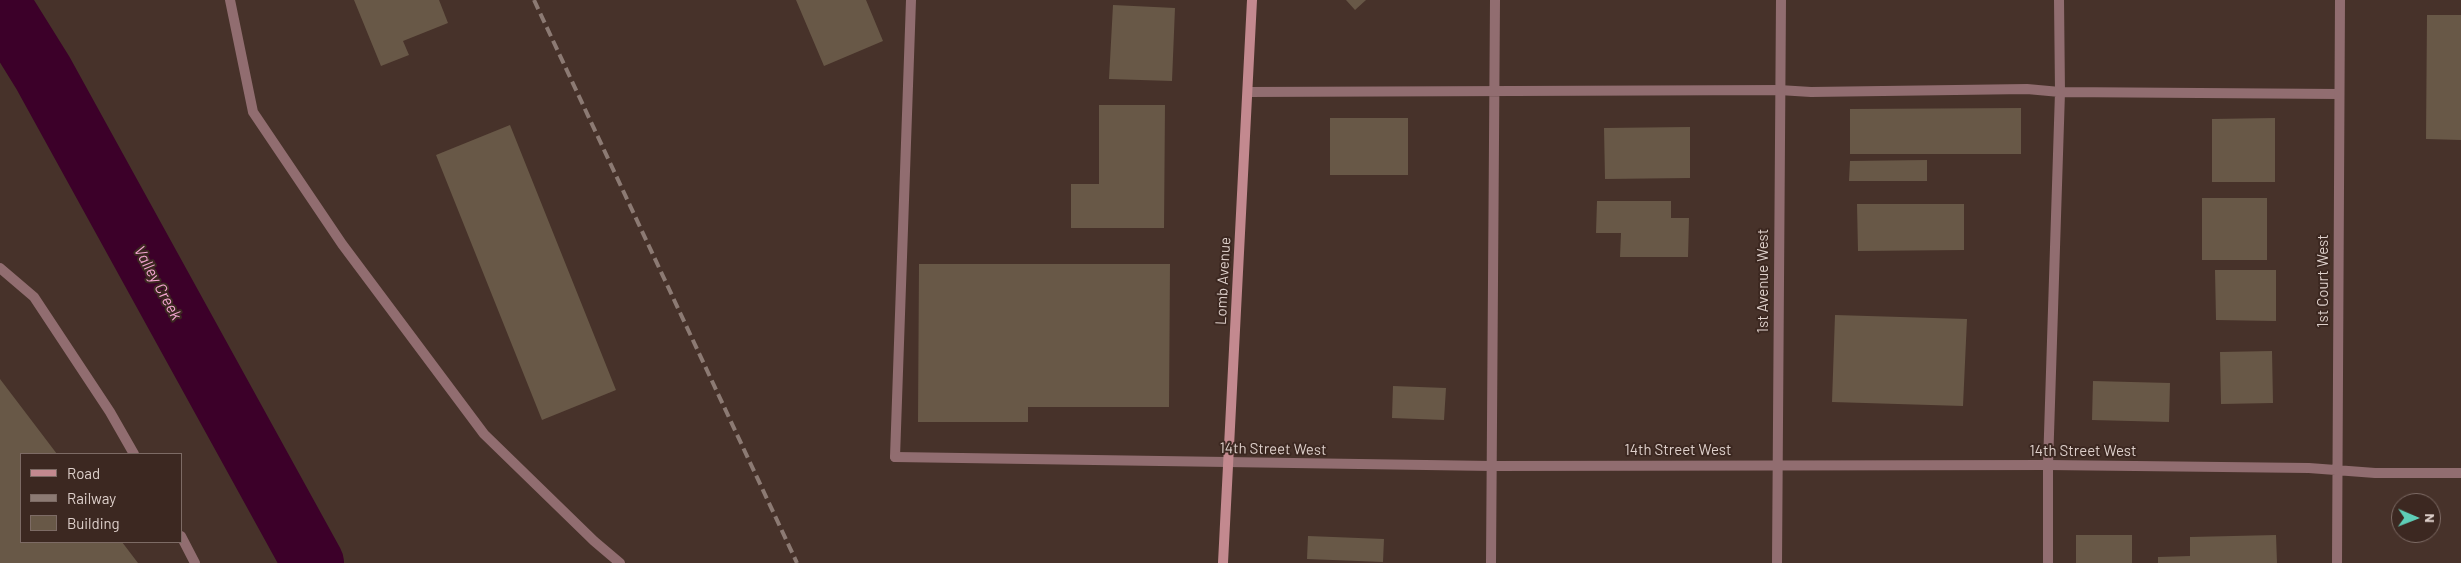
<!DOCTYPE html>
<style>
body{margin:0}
#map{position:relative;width:2461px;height:563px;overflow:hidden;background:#47322a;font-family:Barlow,sans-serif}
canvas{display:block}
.legend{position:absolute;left:20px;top:453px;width:162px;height:90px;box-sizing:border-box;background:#3c2821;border:1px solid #7d6b65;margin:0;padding:6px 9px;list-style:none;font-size:15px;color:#ded0cb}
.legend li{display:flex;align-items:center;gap:10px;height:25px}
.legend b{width:25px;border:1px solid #7d6b65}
.north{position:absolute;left:2391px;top:493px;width:50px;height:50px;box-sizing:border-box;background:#3c2821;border:1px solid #7d6b65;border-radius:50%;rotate:91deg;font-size:14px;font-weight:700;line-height:20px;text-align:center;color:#ded0cb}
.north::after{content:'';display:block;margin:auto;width:18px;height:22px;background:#5eceb7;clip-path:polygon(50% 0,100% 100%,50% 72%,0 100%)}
</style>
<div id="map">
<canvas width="2461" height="563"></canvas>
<ul class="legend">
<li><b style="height:6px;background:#c3898f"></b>Road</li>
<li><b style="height:6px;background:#8c7a73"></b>Railway</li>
<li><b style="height:14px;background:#685847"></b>Building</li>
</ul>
<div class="north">N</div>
</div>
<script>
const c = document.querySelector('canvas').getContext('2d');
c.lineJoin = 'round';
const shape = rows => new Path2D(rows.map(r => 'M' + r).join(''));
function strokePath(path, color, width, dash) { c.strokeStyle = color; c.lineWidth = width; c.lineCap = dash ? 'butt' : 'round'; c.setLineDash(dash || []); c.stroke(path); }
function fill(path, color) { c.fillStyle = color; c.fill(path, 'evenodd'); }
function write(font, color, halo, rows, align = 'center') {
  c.font = font + ' Barlow,sans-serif'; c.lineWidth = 4; c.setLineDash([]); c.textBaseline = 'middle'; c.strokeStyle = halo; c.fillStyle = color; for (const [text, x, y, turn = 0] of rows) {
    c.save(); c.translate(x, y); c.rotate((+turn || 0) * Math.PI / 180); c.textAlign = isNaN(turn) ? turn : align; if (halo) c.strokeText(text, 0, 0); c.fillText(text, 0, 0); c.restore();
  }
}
const river = shape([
 [0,4,43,73,313,563]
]);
const building = shape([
 [354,0,439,0,448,23,403,41,409,55,381,66],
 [796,0,866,0,883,41,824,66],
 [1346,0,1366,0,1355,10],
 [1113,5,1175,8,1172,81,1109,79],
 [2427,15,2461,15,2461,140,2426,139],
 [1099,105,1165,105,1164,228,1071,228,1071,184,1099,184],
 [2021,108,2021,154,1850,154,1850,109],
 [1330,118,1408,118,1408,175,1330,175],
 [2275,118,2275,182,2212,182,2212,119],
 [510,125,616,390,542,420,436,155],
 [1690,127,1690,178,1605,179,1604,128],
 [1927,160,1927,181,1849,181,1850,161],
 [2202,198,2267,198,2267,260,2202,260],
 [1597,201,1671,201,1671,218,1689,218,1688,257,1620,257,1621,233,1596,233],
 [1857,204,1964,204,1964,250,1858,251],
 [919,264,1170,264,1169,407,1028,407,1028,422,918,422],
 [2215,270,2276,270,2276,321,2216,320],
 [1835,315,1967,319,1963,406,1832,402],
 [2272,351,2273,403,2221,404,2220,352],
 [0,379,57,454,21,454,21,542,122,542,138,563,0,563],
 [2093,381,2170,383,2169,422,2092,420],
 [1393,386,1446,388,1444,420,1392,418],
 [2076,535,2132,535,2132,563,2076,563],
 [2276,535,2277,563,2158,563,2158,557,2190,556,2190,537],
 [1308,536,1384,539,1383,562,1307,559]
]);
const lane = shape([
 [230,0,253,112,342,244,484,434,594,541,620,563],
 [1248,92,1779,90,1811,92,2027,89,2060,92,2339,94],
 [0,268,34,297,110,412,134,454],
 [895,457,911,0],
 [181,536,195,563],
 [1491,563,1495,0],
 [2048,563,2048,465,2060,92,2059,0]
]);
const street = shape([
 [895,457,1492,466,2048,465,2309,468,2375,473,2461,473],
 [1777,563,1781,0],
 [2337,563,2340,0]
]);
const secondary = shape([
 [1223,563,1252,0]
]);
const rail = shape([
 [534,0,797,563]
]);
const streetNames = [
 ["Lomb Avenue",1223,281,-87],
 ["1st Avenue West",1763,281,-90],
 ["1st Court West",2323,281,-90],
 ["14th Street West",1273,449,1],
 ["14th Street West",1678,450],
 ["14th Street West",2083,451]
];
const waterNames = [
 ["Valley Creek",158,283,61]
];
strokePath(river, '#3c0029', 62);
fill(building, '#685847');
strokePath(lane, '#916d70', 10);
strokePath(street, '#916d70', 10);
strokePath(secondary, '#c3898f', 10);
strokePath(rail, '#8c7a73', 4, [10, 5]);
write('15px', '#ded0cb', '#3c2821', streetNames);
write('italic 16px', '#f4a5d1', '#3c2821', waterNames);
</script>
